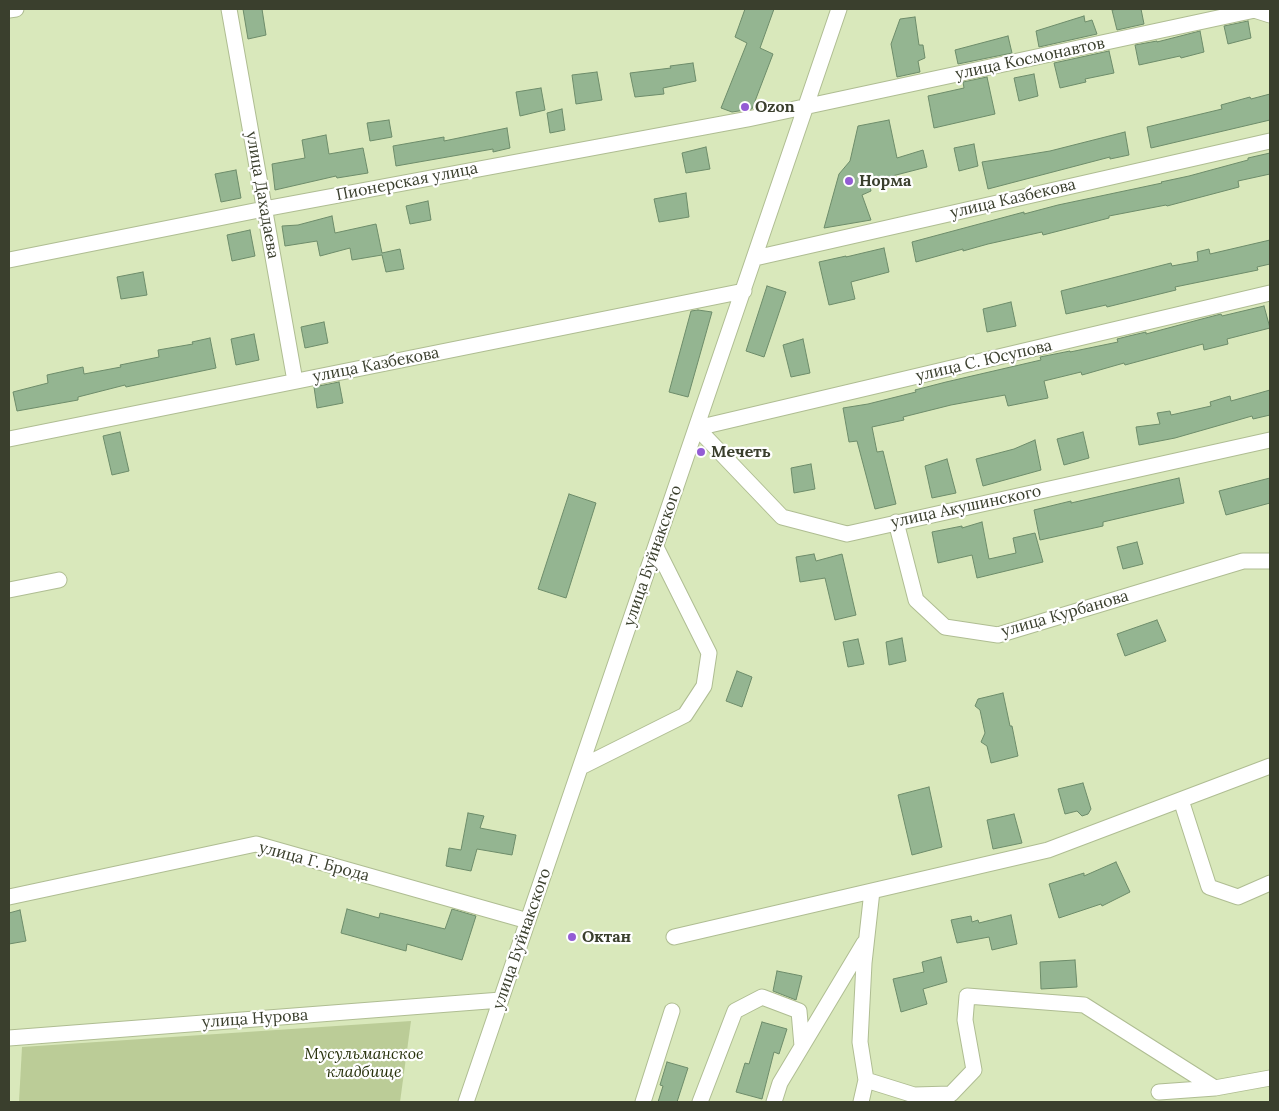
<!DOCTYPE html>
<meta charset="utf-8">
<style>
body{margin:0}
#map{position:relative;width:1279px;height:1111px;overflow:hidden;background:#d9e8bb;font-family:Lora,serif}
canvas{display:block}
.frame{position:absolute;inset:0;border:10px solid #3a3f2d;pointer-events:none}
</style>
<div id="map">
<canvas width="1279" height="1111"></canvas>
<div class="frame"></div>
</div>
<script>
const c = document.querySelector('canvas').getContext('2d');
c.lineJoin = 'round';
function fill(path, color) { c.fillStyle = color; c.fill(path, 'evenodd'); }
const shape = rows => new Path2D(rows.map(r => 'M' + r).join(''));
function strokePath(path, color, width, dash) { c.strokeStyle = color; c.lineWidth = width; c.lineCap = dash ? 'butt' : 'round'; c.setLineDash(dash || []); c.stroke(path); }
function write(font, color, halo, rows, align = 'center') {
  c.font = font + ' Lora,serif'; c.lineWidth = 4.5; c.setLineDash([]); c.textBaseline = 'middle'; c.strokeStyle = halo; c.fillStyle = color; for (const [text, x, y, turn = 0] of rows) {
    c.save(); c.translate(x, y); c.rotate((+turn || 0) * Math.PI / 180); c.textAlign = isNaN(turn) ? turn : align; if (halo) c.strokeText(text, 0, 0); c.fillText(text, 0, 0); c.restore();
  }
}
const green = shape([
 [411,1021,400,1102,19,1102,22,1047]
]);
const building = shape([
 [243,9,262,9,266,35,248,39,243,9],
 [745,9,774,9,760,48,773,54,752,109,732,112,721,108,747,43,735,37,745,9],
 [1118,9,1141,9,1144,24,1117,30,1112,10,1118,9],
 [1084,16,1085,22,1092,20,1097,34,1039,47,1036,31,1084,16],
 [915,17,919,45,923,45,925,58,918,61,920,72,897,77,891,44,900,19,915,17],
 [1248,21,1251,38,1228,44,1224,26,1248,21],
 [1200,31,1204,52,1181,58,1180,56,1139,65,1135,45,1157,41,1157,42,1200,31],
 [1008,36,1012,53,958,64,955,50,1008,36],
 [1109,51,1114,73,1085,79,1086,82,1060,88,1054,63,1109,51],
 [693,63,696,81,663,88,664,94,635,97,630,73,671,68,670,66,693,63],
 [597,72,602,100,576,104,572,75,597,72],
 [1034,74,1038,96,1019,101,1014,78,1034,74],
 [987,77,995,114,934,128,928,96,964,88,963,82,987,77],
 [541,88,545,110,520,116,516,92,541,88],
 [1270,94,1270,120,1151,148,1147,127,1222,109,1221,105,1250,97,1251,99,1270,94],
 [562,109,565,130,550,133,547,113,562,109],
 [389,120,392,137,370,141,367,123,389,120],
 [889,120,897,158,923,150,927,167,869,182,871,191,862,195,871,220,824,228,839,174,850,161,858,126,889,120],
 [507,128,510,148,493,152,493,149,396,166,393,146,444,137,444,141,507,128],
 [1125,132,1129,155,1110,159,1110,157,988,189,982,162,1050,151,1125,132],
 [326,135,329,154,363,148,368,173,337,178,336,176,275,190,272,164,305,158,302,140,326,135],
 [974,144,978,166,959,171,954,148,974,144],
 [706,147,710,169,686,173,682,153,706,147],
 [1270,153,1270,174,1238,181,1239,187,1167,206,1166,205,1109,216,1109,218,1043,235,1042,232,988,244,963,251,963,249,916,262,912,242,1024,212,1024,214,1058,205,1162,183,1161,182,1189,176,1248,160,1248,158,1270,153],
 [236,170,241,198,221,202,215,174,236,170],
 [686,193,689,217,659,222,654,199,686,193],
 [428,201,431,220,410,224,406,206,428,201],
 [332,216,335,233,376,224,382,253,400,249,404,269,386,272,382,255,352,260,350,248,320,256,317,241,285,246,282,226,298,225,332,216],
 [250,230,255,256,232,261,227,235,250,230],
 [1270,240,1270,264,1257,267,1258,270,1175,287,1176,290,1107,307,1106,305,1066,314,1061,291,1171,263,1172,266,1198,261,1197,252,1209,249,1210,254,1270,240],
 [884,248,889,272,851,282,855,299,829,305,819,262,846,256,846,257,884,248],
 [143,272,147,295,121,299,117,277,143,272],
 [767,286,786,292,764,357,746,351,767,286],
 [1011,302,1016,326,987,332,983,309,1011,302],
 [1264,306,1270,328,1227,339,1228,344,1204,350,1203,344,1125,365,1124,363,1082,375,1081,372,1044,381,1048,398,1008,406,1005,395,951,405,903,417,904,420,872,427,877,452,883,451,896,504,875,509,857,441,849,442,843,408,868,404,916,392,915,390,946,382,1041,360,1040,357,1070,351,1070,352,1118,342,1117,339,1129,336,1146,332,1146,334,1198,320,1221,314,1222,316,1264,306],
 [698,310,712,312,688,397,669,392,691,311,698,310],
 [324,322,328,343,305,348,301,327,324,322],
 [254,334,259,360,236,365,231,339,254,334],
 [210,338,216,368,126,387,125,385,78,397,78,400,17,411,13,392,48,383,47,375,83,367,84,374,121,367,120,365,159,357,158,350,193,344,192,342,210,338],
 [803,339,810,373,791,377,783,345,803,339],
 [339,382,343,403,317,408,314,387,339,382],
 [1270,390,1270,415,1253,419,1252,416,1175,438,1139,445,1136,427,1160,424,1157,413,1170,411,1171,415,1211,406,1210,402,1230,396,1231,401,1270,390],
 [120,432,129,471,112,475,103,436,120,432],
 [1083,432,1089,458,1064,465,1057,439,1083,432],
 [1035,440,1041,470,983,486,976,459,1014,449,1035,440],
 [947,459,956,493,932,498,925,466,947,459],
 [811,464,815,489,794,493,791,468,811,464],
 [1179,478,1184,503,1103,522,1103,526,1040,540,1034,510,1071,501,1071,503,1179,478],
 [1270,478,1270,503,1226,515,1219,491,1270,478],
 [569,494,596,503,566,598,538,589,569,494],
 [982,522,989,559,1016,553,1013,538,1035,533,1043,562,977,578,972,555,938,563,932,532,962,526,962,528,982,522],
 [1137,542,1143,564,1123,569,1117,547,1137,542],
 [814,554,816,561,842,554,856,615,835,620,825,578,800,582,796,557,814,554],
 [1157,620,1166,641,1125,656,1117,634,1157,620],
 [902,638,906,661,889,665,886,642,902,638],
 [858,639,864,664,848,667,843,642,858,639],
 [737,671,752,677,742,707,726,701,737,671],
 [1003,693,1010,726,1012,726,1018,756,991,763,987,746,981,742,985,733,980,710,975,706,978,699,1003,693],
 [1083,783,1091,809,1088,814,1082,816,1077,811,1065,814,1058,789,1083,783],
 [929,787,942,847,912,855,898,795,929,787],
 [468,813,484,816,480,828,516,835,512,855,477,849,471,871,446,866,449,848,461,850,468,813],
 [1014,814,1022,843,993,849,987,820,1014,814],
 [1116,862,1130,892,1102,906,1101,904,1059,918,1049,884,1084,873,1084,876,1116,862],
 [347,909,379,918,380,913,445,929,452,909,476,916,462,960,407,944,406,951,341,933,347,909],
 [20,910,26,941,9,944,9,913,20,910],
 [1011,915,1017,944,992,950,989,937,957,943,951,920,971,916,972,922,978,920,979,923,1011,915],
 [941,957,947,982,923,989,927,1004,901,1012,893,979,924,972,922,962,941,957],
 [1075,960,1077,987,1041,989,1040,962,1075,960],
 [777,971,802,976,796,1000,773,991,777,971],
 [762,1022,787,1029,779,1054,774,1052,762,1099,736,1092,745,1063,749,1064,762,1022],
 [667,1062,688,1068,677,1102,658,1102,663,1086,660,1085,667,1062]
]);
const minor = shape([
 [229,9,295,381],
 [1251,9,1270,15],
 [9,10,16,9],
 [755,258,1270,141],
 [9,260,264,209,748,119,1255,10],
 [697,428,782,517,847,534,1270,440],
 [697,428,1270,293],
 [9,439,744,291],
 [896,522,916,600,945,627,998,635,1243,561,1270,561],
 [9,590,59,580],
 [581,767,685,715,704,686,709,653,656,547],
 [1181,800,1209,887,1238,897,1270,883],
 [872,891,864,963,860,1042,866,1080,914,1095,951,1094,974,1070,965,1020,967,996,1084,1005,1215,1088],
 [9,897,256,844,528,921],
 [674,937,1048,850,1270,766],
 [9,1038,501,1000],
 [1159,1092,1215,1088,1270,1078],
 [466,1102,839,9],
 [643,1102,672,1011],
 [700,1102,735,1011,762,997,799,1011,802,1046],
 [774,1102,780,1083,864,943],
 [861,1102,866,1080]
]);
const markers = [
 [745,107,5,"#935cd4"],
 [849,181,5,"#935cd4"],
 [701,452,5,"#935cd4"],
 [572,937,5,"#935cd4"]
];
const streetNames = [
 ["улица Космонавтов",1030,59,-12],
 ["Пионерская улица",407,182,-11],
 ["улица Дахадаева",262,195,80],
 ["улица Казбекова",1013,199,-13],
 ["улица С. Юсупова",984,361,-13],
 ["улица Казбекова",376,365,-11],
 ["улица Акушинского",966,507,-12],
 ["улица Буйнакского",653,556,-71],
 ["улица Курбанова",1065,614,-16],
 ["улица Г. Брода",314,862,15],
 ["улица Буйнакского",522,939,-71],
 ["улица Нурова",255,1019,-4]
];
const poiNames = [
 ["Ozon",755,107],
 ["Норма",859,181],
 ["Мечеть",711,452],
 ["Октан",582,937]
];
const parkNames = [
 ["Мусульманское",364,1054],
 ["кладбище",364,1072]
];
fill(green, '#bbcc97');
fill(building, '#94b591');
strokePath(building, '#6d8c6a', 1);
strokePath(minor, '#afbd92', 17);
strokePath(minor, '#fff', 15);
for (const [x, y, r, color] of markers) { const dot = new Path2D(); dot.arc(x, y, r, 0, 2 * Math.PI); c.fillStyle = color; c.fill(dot); strokePath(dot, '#fff', 2); }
write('16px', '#3a3f2d', '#fff', streetNames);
write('bold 16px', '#3a3f2d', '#fff', poiNames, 'left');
write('italic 16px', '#26300a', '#fff', parkNames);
</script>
